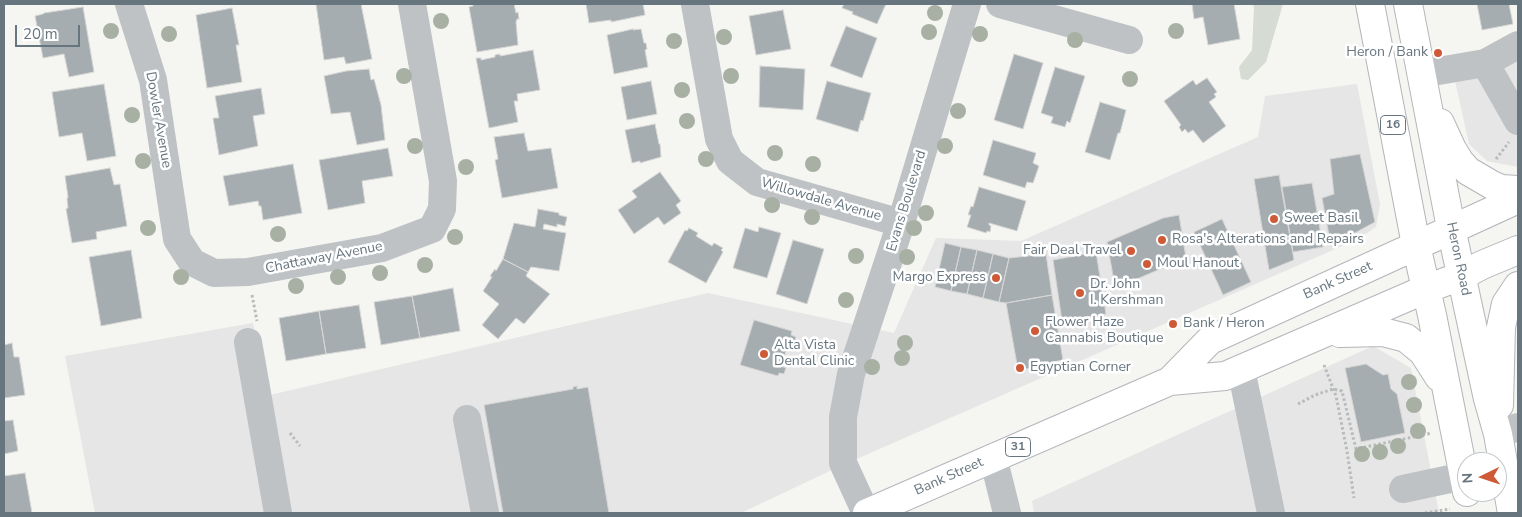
<!DOCTYPE html>
<style>
body{margin:0}
#map{position:relative;width:1522px;height:517px;overflow:hidden;background:#f5f5f2;font-family:"Nunito Sans",sans-serif}
canvas{display:block}
.frame{position:absolute;inset:0;border:5px solid #67757f;pointer-events:none}
.north{position:absolute;left:1457px;top:452px;width:50px;height:50px;box-sizing:border-box;background:#fff;border:1px solid #c2c8cc;border-radius:50%;rotate:266deg;font-size:14px;font-weight:700;line-height:20px;text-align:center;color:#67757f}
.north::after{content:'';display:block;margin:auto;width:18px;height:22px;background:#cf5a38;clip-path:polygon(50% 0,100% 100%,50% 72%,0 100%)}
.scale{position:absolute;left:15px;top:25px;width:65px;height:22px;box-sizing:border-box;border:2px solid #67757f;border-top:0;padding-left:6px;font-size:15px;line-height:18px;white-space:nowrap;color:#67757f;-webkit-text-stroke:4px #fff;paint-order:stroke}
</style>
<div id="map">
<canvas width="1522" height="517"></canvas>
<div class="frame"></div>
<div class="north">N</div>
<div class="scale">20 m</div>
</div>
<script>
const c = document.querySelector('canvas').getContext('2d');
c.lineJoin = 'round';
function fill(path, color) { c.fillStyle = color; c.fill(path, 'evenodd'); }
const shape = rows => new Path2D(rows.map(r => 'M' + r).join(''));
function strokePath(path, color, width, dash) { c.strokeStyle = color; c.lineWidth = width; c.lineCap = dash ? 'butt' : 'round'; c.setLineDash(dash || []); c.stroke(path); }
function write(font, color, halo, rows, align = 'center') {
  c.font = font + ' "Nunito Sans",sans-serif'; c.lineWidth = 5; c.setLineDash([]); c.textBaseline = 'middle'; c.strokeStyle = halo; c.fillStyle = color; for (const [text, x, y, turn = 0] of rows) {
    c.save(); c.translate(x, y); c.rotate((+turn || 0) * Math.PI / 180); c.textAlign = isNaN(turn) ? turn : align; if (halo) c.strokeText(text, 0, 0); c.fillText(text, 0, 0); c.restore();
  }
}
const built = shape([
 [1518,41,1518,167,1487,161,1469,144,1450,58],
 [1357,84,1380,204,1376,227,1358,239,836,468,741,513,95,513,65,356,253,323,270,395,708,293,894,333,936,238,1021,241,1258,137,1265,96],
 [1373,346,1411,368,1439,513,1034,513,1032,501]
]);
const green = shape([
 [1253,4,1283,4,1266,62,1248,80,1241,79,1239,67,1252,50,1254,8]
]);
const building = shape([
 [316,4,361,4,372,59,346,64,344,57,324,60,316,4],
 [473,4,514,4,516,13,518,12,519,19,517,19,516,22,518,45,477,52,469,7,473,6,473,4],
 [586,4,643,4,645,15,611,22,611,20,589,23,586,4],
 [844,4,886,4,877,24,852,14,853,12,842,8,844,4],
 [1192,4,1234,4,1240,39,1208,45,1203,17,1194,19,1192,4],
 [1477,4,1509,4,1513,24,1482,30,1477,4],
 [83,7,94,72,69,77,64,54,43,58,35,16,43,14,44,13,83,7],
 [232,8,239,45,236,45,242,82,207,88,196,15,232,8],
 [783,10,791,49,756,55,749,16,783,10],
 [846,26,877,38,862,78,830,66,846,26],
 [633,29,633,30,641,29,644,43,646,43,647,49,645,50,648,67,614,74,607,35,633,29],
 [533,50,540,90,517,94,518,101,514,101,518,122,489,128,476,58,481,58,481,60,495,57,495,55,500,54,500,56,533,50],
 [1014,54,1043,63,1023,129,994,120,1014,54],
 [760,66,805,69,803,110,759,107,760,66],
 [1055,67,1085,76,1070,123,1067,121,1065,127,1051,123,1053,117,1041,113,1055,67],
 [369,69,371,80,374,79,381,105,385,140,357,145,350,112,331,114,324,76,346,71,369,69],
 [1207,78,1217,92,1214,94,1216,97,1209,102,1226,126,1203,143,1193,130,1188,133,1185,129,1182,132,1179,127,1181,125,1164,101,1193,80,1196,85,1207,78],
 [651,81,657,114,627,120,621,87,651,81],
 [827,81,871,93,863,121,861,120,858,132,816,119,827,81],
 [104,84,116,156,87,161,82,133,59,137,52,92,104,84],
 [261,88,265,114,253,116,258,146,219,155,213,118,219,118,215,96,261,88],
 [1100,102,1126,110,1120,133,1118,133,1110,160,1085,152,1100,102],
 [655,124,659,144,660,144,661,157,640,163,640,161,632,163,625,130,655,124],
 [524,133,528,151,551,148,558,188,502,198,495,160,498,159,494,137,524,133],
 [993,140,1036,153,1033,163,1039,166,1033,183,1027,182,1025,188,983,175,993,140],
 [388,148,393,176,362,181,365,203,328,210,319,160,388,148],
 [1360,154,1375,222,1331,246,1322,198,1334,194,1330,159,1360,154],
 [293,164,302,213,263,220,261,206,259,206,258,201,229,206,223,176,293,164],
 [110,168,114,185,120,184,127,226,96,232,97,239,72,243,66,209,68,208,67,199,68,197,65,176,110,168],
 [660,172,681,201,676,205,681,213,664,225,658,217,634,234,618,210,637,197,632,191,660,172],
 [1279,175,1294,260,1269,270,1254,179,1279,175],
 [1312,183,1323,247,1293,252,1282,187,1312,183],
 [979,187,1026,201,1017,231,989,223,989,225,991,226,990,232,987,231,986,233,967,227,971,215,968,215,971,206,973,207,979,187],
 [538,209,559,213,559,215,567,217,565,226,557,224,557,227,544,224,543,229,566,233,559,271,531,267,528,272,503,259,514,223,535,227,538,209],
 [1179,215,1186,258,1116,288,1116,286,1115,287,1107,242,1163,218,1179,215],
 [1222,219,1251,282,1223,295,1194,232,1222,219],
 [759,227,781,233,767,278,733,268,745,228,758,232,759,227],
 [689,228,698,233,696,236,712,246,714,243,723,248,721,250,723,252,706,283,668,262,685,230,687,231,689,228],
 [793,240,824,249,807,304,776,294,793,240],
 [945,243,961,247,951,291,935,287,945,243],
 [961,247,977,250,967,294,951,291,961,247],
 [131,250,142,318,101,326,89,257,131,250],
 [977,250,993,254,983,298,967,294,977,250],
 [1096,252,1106,314,1062,321,1053,260,1096,252],
 [993,254,1009,258,999,302,983,298,993,254],
 [1046,254,1052,295,1006,303,999,302,1009,258,1046,254],
 [503,259,528,272,526,276,550,294,524,324,516,318,498,339,482,325,499,304,483,291,492,277,490,276,495,269,496,271,503,259],
 [453,288,460,331,420,338,412,296,453,288],
 [1052,295,1063,360,1053,362,1053,365,1018,370,1006,303,1052,295],
 [412,296,420,338,381,345,374,302,412,296],
 [359,305,366,348,326,354,319,311,359,305],
 [319,311,326,354,286,361,279,318,319,311],
 [754,320,792,331,791,335,796,337,794,344,789,342,781,366,786,368,784,374,779,373,778,376,740,365,754,320],
 [12,343,14,357,19,357,25,395,4,398,4,345,12,343],
 [1366,364,1383,375,1388,374,1391,389,1397,394,1405,433,1361,442,1345,368,1366,364],
 [577,386,577,389,588,387,609,513,503,513,484,405,573,389,573,387,577,386],
 [13,420,18,451,4,454,4,421,13,420],
 [25,473,32,513,4,513,4,476,25,473]
]);
const path = shape([
 [1496,159,1509,142],
 [252,295,257,321],
 [1324,365,1336,396,1347,451,1354,498],
 [1298,404,1315,395,1333,389,1342,391,1356,449,1432,433],
 [290,433,300,446],
 [1425,513,1450,509]
]);
const minor = shape([
 [129,4,153,80,177,239,192,262,214,273,248,272,382,248,432,229,442,209,443,181,412,4],
 [695,4,719,139,730,161,757,182,901,223],
 [1000,4,1129,40],
 [1485,63,1518,45],
 [1421,74,1485,63,1518,121],
 [248,342,278,513],
 [1241,369,1271,513],
 [467,419,485,513],
 [1498,434,1518,427],
 [993,457,1007,513],
 [1403,489,1464,476],
 [866,513,843,463,843,417,851,374,901,223,967,4]
]);
const major = shape([
 [1370,4,1416,245,1432,315,1467,492],
 [1408,4,1451,228,1488,399,1498,434,1512,513],
 [1440,123,1452,149,1460,162,1468,171,1492,185,1501,189,1518,190],
 [1340,333,1383,332,1406,338,1423,352,1439,377],
 [1170,381,1210,340,1518,199],
 [1499,405,1501,327,1506,304,1518,286],
 [867,513,1170,381,1225,376,1426,289,1461,276,1482,265,1518,250]
]);
const trees = [
 [935,13],
 [441,21],
 [111,31],
 [1176,31],
 [929,32],
 [169,34],
 [980,34],
 [724,37],
 [1075,40],
 [674,41],
 [404,76],
 [731,76],
 [1130,79],
 [682,90],
 [958,111],
 [132,115],
 [687,121],
 [415,146],
 [945,146],
 [775,153],
 [706,159],
 [143,161],
 [813,164],
 [466,167],
 [772,205],
 [926,213],
 [812,217],
 [148,228],
 [914,228],
 [278,234],
 [455,237],
 [856,256],
 [907,257],
 [425,265],
 [380,273],
 [181,277],
 [338,277],
 [296,286],
 [846,300],
 [905,343],
 [902,358],
 [872,367],
 [1409,382],
 [1414,405],
 [1418,431],
 [1398,446],
 [1380,452],
 [1362,454]
];
const markers = [
 [1438,53,5,"#cf5a38"],
 [1274,219,5,"#cf5a38"],
 [1162,240,5,"#cf5a38"],
 [1131,251,5,"#cf5a38"],
 [1147,264,5,"#cf5a38"],
 [996,278,5,"#cf5a38"],
 [1080,293,5,"#cf5a38"],
 [1173,324,5,"#cf5a38"],
 [1035,331,5,"#cf5a38"],
 [764,354,5,"#cf5a38"],
 [1020,368,5,"#cf5a38"]
];
const shields = [
 [1393,125,25],
 [1018,447,25]
];
const shieldNames = [
 ["16",1393,125],
 ["31",1018,447]
];
const poiNames = [
 ["Heron / Bank",1428,53,"right"],
 ["Sweet Basil",1284,219],
 ["Rosa's Alterations and Repairs",1172,240],
 ["Fair Deal Travel",1121,251,"right"],
 ["Moul Hanout",1157,264],
 ["Margo Express",986,278,"right"],
 ["Dr. John",1090,285],
 ["I. Kershman",1090,301],
 ["Flower Haze",1045,323],
 ["Cannabis Boutique",1045,339],
 ["Bank / Heron",1183,324],
 ["Alta Vista",774,346],
 ["Dental Clinic",774,362],
 ["Egyptian Corner",1030,368]
];
const streetNames = [
 ["Dowler Avenue",158,120,80],
 ["Willowdale Avenue",821,200,16],
 ["Evans Boulevard",907,201,-73],
 ["Chattaway Avenue",324,258,-11],
 ["Heron Road",1458,259,78],
 ["Bank Street",1338,281,-24],
 ["Bank Street",949,477,-24]
];
fill(built, '#e5e6e5');
fill(green, '#d6dbd3');
fill(building, '#a6adb1');
strokePath(building, '#d6d6d4', 1);
strokePath(major, '#b2b6b9', 30);
strokePath(path, '#b8bbbc', 3, [2.5, 2.5]);
strokePath(minor, '#bec2c5', 28);
strokePath(major, '#fff', 28);
c.fillStyle = '#a8b0a4';
for (const [x, y] of trees) { c.beginPath(); c.arc(x, y, 8, 0, 2 * Math.PI); c.fill(); }
for (const [x, y, r, color] of markers) { const dot = new Path2D(); dot.arc(x, y, r, 0, 2 * Math.PI); c.fillStyle = color; c.fill(dot); strokePath(dot, '#fff', 2); }
for (const [x, y, w] of shields) { const box = new Path2D(); box.roundRect(x - w / 2, y - 9.5, w, 19, 4); c.fillStyle = '#fff'; c.fill(box); strokePath(box, '#67757f', 1); }
write('bold 12px', '#67757f', null, shieldNames);
write('14px', '#67757f', '#fff', poiNames, 'left');
write('14px', '#67757f', '#fff', streetNames);
</script>
